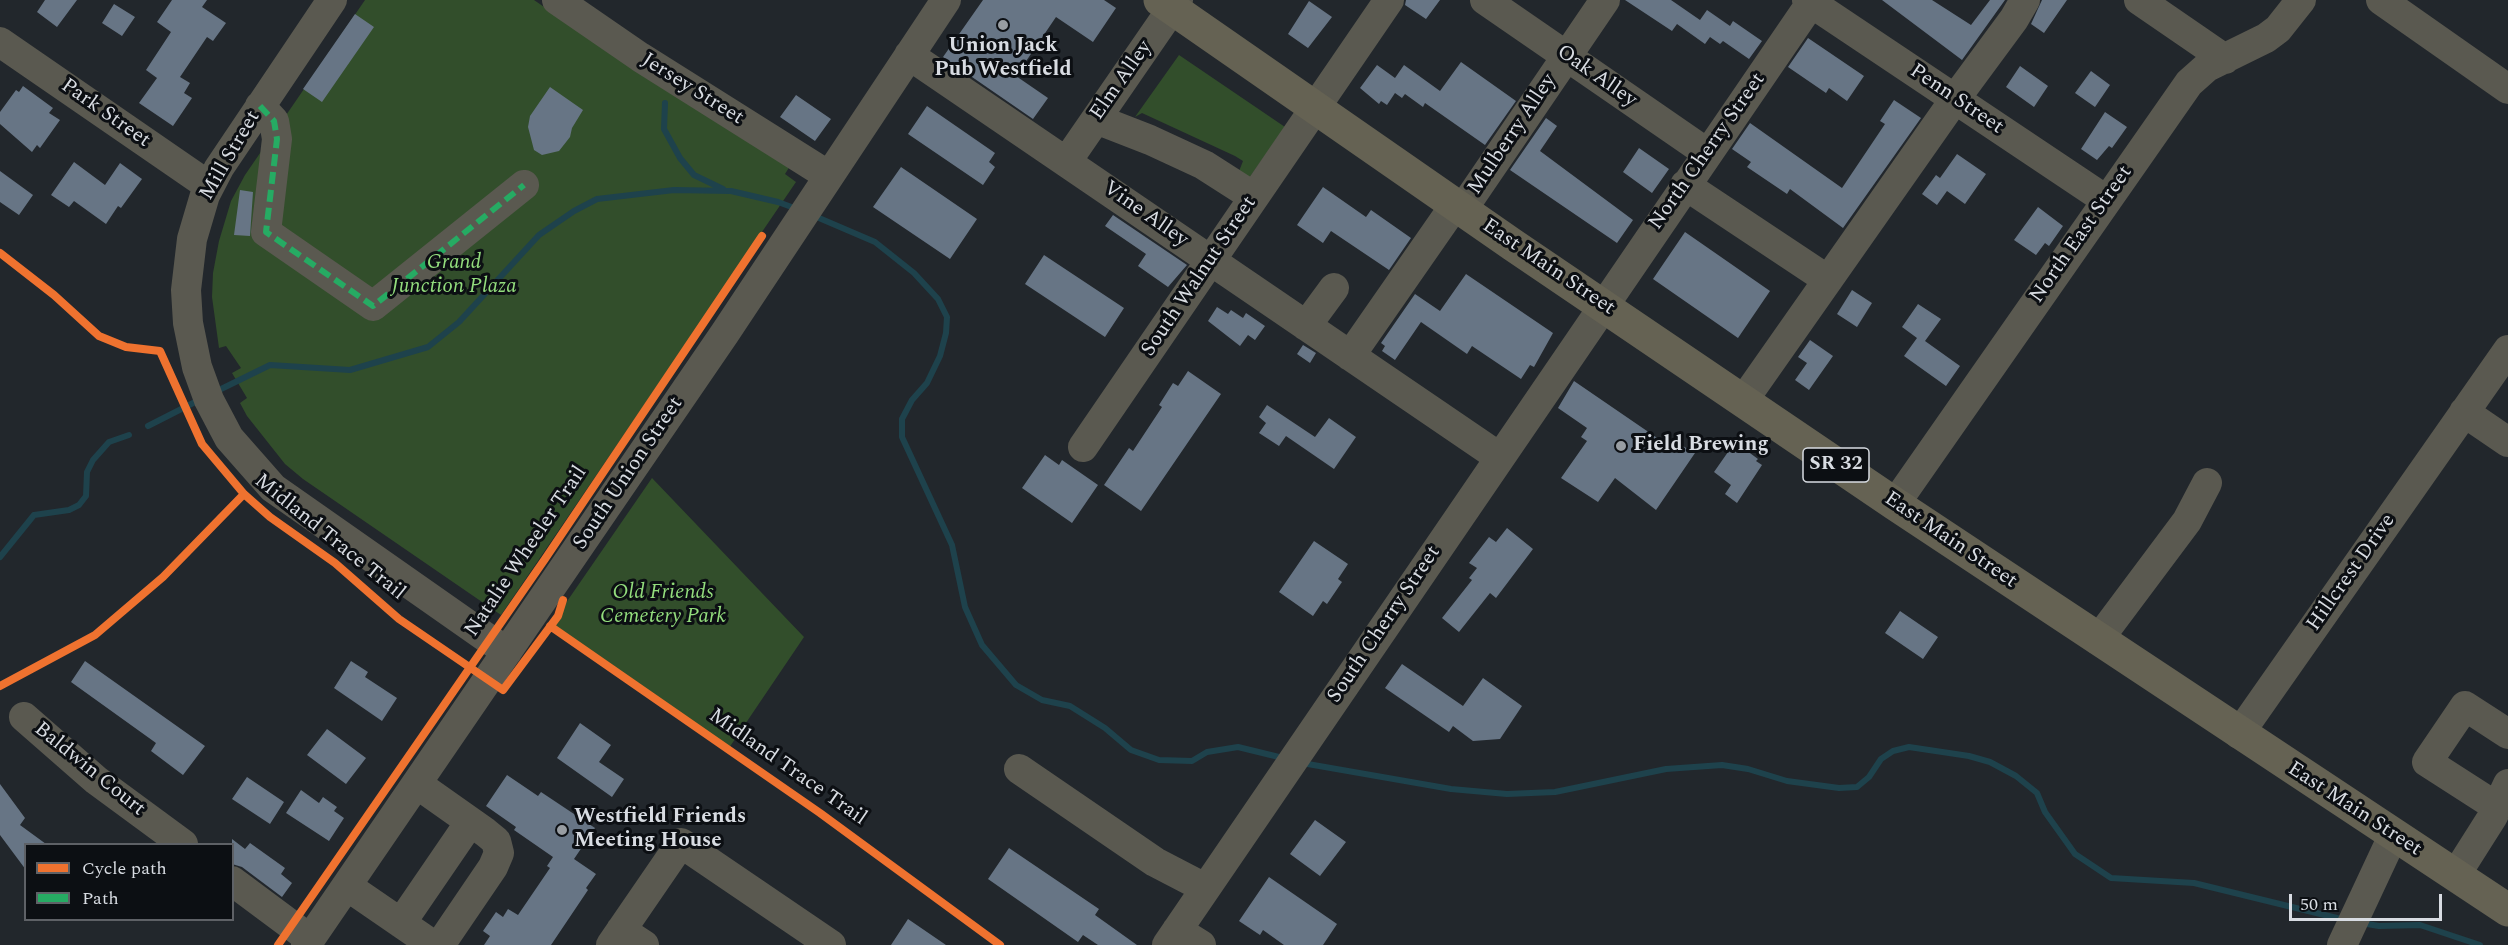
<!DOCTYPE html>
<style>
body{margin:0}
#map{position:relative;width:2508px;height:945px;overflow:hidden;background:#22272c;font-family:Spectral,serif}
canvas{display:block}
.legend{position:absolute;left:24px;top:843px;width:210px;height:78px;box-sizing:border-box;background:#0c0f13;border:2px solid #5e6166;margin:0;padding:8px 10px;list-style:none;font-size:18px;color:#d8dce2}
.legend li{display:flex;align-items:center;gap:12px;height:30px}
.legend b{width:30px;border:2px solid #5e6166}
.scale{position:absolute;left:2289px;top:894px;width:153px;height:27px;box-sizing:border-box;border:3px solid #d8dce2;border-top:0;padding-left:8px;font-size:18px;line-height:21px;white-space:nowrap;color:#d8dce2;-webkit-text-stroke:4px #0c0f13;paint-order:stroke}
</style>
<div id="map">
<canvas width="2508" height="945"></canvas>
<ul class="legend">
<li><b style="height:8px;background:#ef722f"></b>Cycle path</li>
<li><b style="height:8px;background:#26ab63"></b>Path</li>
</ul>
<div class="scale">50 m</div>
</div>
<script>
const c = document.querySelector('canvas').getContext('2d');
c.lineJoin = 'round';
function fill(path, color) { c.fillStyle = color; c.fill(path, 'evenodd'); }
const shape = rows => new Path2D(rows.map(r => 'M' + r).join(''));
function strokePath(path, color, width, dash) { c.strokeStyle = color; c.lineWidth = width; c.lineCap = dash ? 'butt' : 'round'; c.setLineDash(dash || []); c.stroke(path); }
function write(font, color, halo, rows, align = 'center') {
  c.font = font + ' Spectral,serif'; c.lineWidth = 6; c.setLineDash([]); c.textBaseline = 'middle'; c.strokeStyle = halo; c.fillStyle = color; for (const [text, x, y, turn = 0] of rows) {
    c.save(); c.translate(x, y); c.rotate((+turn || 0) * Math.PI / 180); c.textAlign = isNaN(turn) ? turn : align; if (halo) c.strokeText(text, 0, 0); c.fillText(text, 0, 0); c.restore();
  }
}
const green = shape([
 [365,0,534,0,618,58,790,166,785,174,796,182,501,615,303,479,285,464,247,416,240,403,247,398,232,373,241,368,226,346,219,348,212,297,213,273,219,241,231,201,245,175],
 [1179,55,1285,127,1247,181,1238,174,1243,161,1235,156,1142,113,1135,117],
 [652,478,804,637,729,748,550,626]
]);
const stream = shape([
 [665,103,664,129,680,158,694,175,723,189],
 [812,215,875,242,914,273,938,299,947,317,946,333,940,356,927,383,912,400,902,419,902,437,952,545,965,607,982,645,1016,685,1042,700,1070,706,1105,728,1131,750,1159,760,1192,761,1207,752,1238,747,1283,758],
 [215,392,270,365,350,370,428,347,459,322,539,235,574,211,597,199,674,190,731,191,778,202,797,209],
 [148,426,201,399],
 [0,557,34,515,69,510,79,505,86,496,87,472,93,460,109,442,129,435],
 [1302,763,1451,789,1507,794,1555,792,1666,769,1722,765,1748,769,1787,781,1839,788,1857,787,1869,777,1881,759,1893,751,1909,747,1969,756,1990,762,2016,776,2037,793,2045,812,2075,854,2111,878,2194,883,2345,920],
 [2361,923,2379,926,2420,925,2480,945]
]);
const building = shape([
 [45,0,77,0,57,27,37,12],
 [172,0,207,0,202,7,226,23,213,41,207,37,180,77,190,83,184,93,192,98,173,126,139,103,157,78,146,70,171,32,157,22],
 [983,0,1104,0,1116,8,1093,42,1056,17,1016,76,1048,98,1033,119,943,57],
 [1406,0,1440,0,1426,19,1405,5],
 [1625,0,1671,0,1700,20,1707,10,1730,26,1733,21,1762,41,1749,59,1723,41,1720,44,1710,37,1705,44,1677,24,1672,31],
 [1882,0,1932,0,1971,25,1990,0,2005,0,1962,60],
 [2042,0,2067,0,2044,33,2031,24],
 [1309,1,1332,17,1308,48,1288,34],
 [114,4,135,17,122,36,102,23],
 [355,14,374,27,322,102,303,89],
 [1808,38,1864,76,1847,101,1829,88,1826,93,1788,67],
 [1461,62,1516,101,1485,145,1425,103,1423,107,1405,94,1402,98,1395,93,1387,105,1381,101,1379,104,1360,88,1377,65,1395,78,1404,65,1440,91],
 [2020,66,2048,86,2034,107,2006,87],
 [2091,71,2110,85,2095,107,2075,93],
 [23,86,53,108,49,113,60,120,40,148,37,145,32,152,0,124,0,112,16,90,19,92],
 [550,87,583,110,572,128,570,137,559,151,542,155,534,150,528,127,530,116],
 [796,95,831,119,815,141,780,117],
 [1894,100,1921,118,1843,228,1790,189,1787,194,1747,167,1751,162,1732,149,1750,123,1842,188,1885,124,1880,121],
 [927,106,995,153,989,162,995,167,983,185,908,134],
 [2105,112,2127,127,2112,148,2109,146,2097,160,2081,149],
 [1546,118,1557,126,1540,151,1633,220,1617,243,1510,170],
 [1639,148,1669,169,1652,193,1623,172],
 [1957,154,1986,174,1965,204,1947,191,1937,205,1922,194,1936,175,1940,178],
 [74,162,105,185,120,163,142,179,121,208,118,206,106,224,74,201,69,207,51,195],
 [901,167,977,219,950,259,873,207],
 [0,171,33,195,19,215,0,202],
 [1323,187,1366,217,1371,210,1411,238,1389,270,1331,231,1323,243,1297,225],
 [240,190,253,192,250,236,234,235],
 [2038,207,2063,226,2049,246,2045,243,2036,255,2014,240],
 [1113,215,1187,265,1168,287,1138,266,1146,254,1105,226],
 [1685,232,1770,291,1738,338,1653,279],
 [1044,255,1124,308,1105,337,1025,284],
 [1466,274,1553,333,1534,367,1530,365,1521,379,1472,346,1467,354,1421,322,1395,360,1382,351,1385,346,1381,343,1415,294,1440,311],
 [1852,290,1872,303,1857,327,1837,314],
 [1918,304,1941,319,1925,341,1960,366,1946,386,1904,356,1917,338,1902,327],
 [1217,307,1228,314,1231,310,1243,318,1246,313,1265,326,1255,340,1248,335,1240,346,1208,321],
 [1810,340,1833,356,1809,390,1795,380,1807,363,1798,357],
 [1303,345,1316,353,1310,363,1297,354],
 [1188,371,1221,394,1141,511,1104,485,1129,448,1133,451,1162,407,1159,405,1173,383,1178,386],
 [1574,381,1666,444,1669,438,1695,453,1656,510,1615,478,1598,502,1561,478,1587,441,1581,437,1587,428,1558,408],
 [1267,405,1315,437,1329,418,1356,437,1334,469,1286,436,1279,446,1259,433,1266,423,1259,417],
 [1735,442,1758,459,1756,461,1762,465,1737,503,1725,494,1731,485,1714,472],
 [1045,455,1059,465,1062,460,1098,485,1072,523,1022,488],
 [1507,528,1533,549,1496,598,1490,593,1459,632,1442,618,1472,580,1469,578,1477,568,1469,563,1489,537,1496,542],
 [1314,541,1348,564,1338,579,1342,582,1327,604,1323,601,1313,616,1279,592],
 [1900,611,1938,637,1923,659,1885,633],
 [85,661,205,746,183,775,151,751,156,743,71,682],
 [351,661,368,672,365,677,397,698,382,721,334,688],
 [1402,664,1463,706,1483,678,1522,706,1500,739,1473,741,1453,726,1449,732,1385,688],
 [580,723,611,745,599,762,624,779,612,797,557,758],
 [327,729,366,758,346,784,307,755],
 [507,775,538,796,541,792,595,828,574,859,596,874,586,888,588,890,551,945,484,945,490,936,483,931,496,912,503,917,508,909,518,915,550,868,547,866,553,857,514,830,516,827,486,806],
 [247,777,284,802,270,824,232,799],
 [0,784,25,818,20,825,46,844,26,844,26,870,0,835],
 [301,790,319,803,323,797,337,807,334,811,344,818,329,841,286,813],
 [1315,820,1346,842,1320,876,1290,854],
 [232,839,245,849,250,843,285,868,281,874,292,883,282,897,242,867,232,864],
 [1009,848,1099,909,1095,915,1137,945,1098,945,1083,935,1078,942,988,879],
 [1269,877,1337,924,1323,945,1284,945,1263,930,1260,935,1239,921],
 [908,919,946,945,891,945]
]);
const minor = shape([
 [332,0,219,168,205,195,192,239,186,290,188,323,197,367,209,400,229,438,273,488,507,652],
 [557,0,640,57,829,176],
 [1485,0,1707,153],
 [1807,0,2106,200],
 [2139,0,2225,59],
 [2381,0,2508,89],
 [0,42,209,186],
 [909,55,1499,457],
 [260,106,274,121,277,139,266,232,373,306,524,185],
 [1096,119,1150,140,1204,165,1254,197],
 [1067,161,1178,0],
 [1685,185,1828,280],
 [1462,210,1605,0],
 [1306,326,1334,288],
 [1350,356,1455,205],
 [1743,401,1955,99,2014,19,2025,0],
 [2464,412,2508,442],
 [1083,447,1389,0],
 [1895,504,2189,83,2207,67,2266,38,2278,29,2301,0],
 [2098,640,2187,521,2207,483],
 [24,717,96,780,183,844],
 [2239,734,2508,350],
 [1019,769,1155,862,1205,888],
 [417,784,485,832,496,841,499,853,493,867,440,945],
 [2497,807,2427,762,2465,706,2508,734],
 [2455,876,2493,816,2508,784],
 [232,881,310,939],
 [347,886,433,945],
 [401,923,466,828,467,820],
 [621,930,644,945],
 [1177,930,1201,945],
 [306,945,725,333,946,0],
 [611,945,681,843,831,945],
 [1167,945,1813,0],
 [2342,945,2393,836]
]);
const major = shape([
 [1160,0,1513,245,1895,504,2508,910]
]);
const quiet = shape([
 [260,106,274,121,277,139,266,232,373,306,524,185]
]);
const cycleway = shape([
 [0,253,54,295,99,336,126,347,160,351,202,444,244,494,270,517,335,563,399,619,503,690,558,616,563,600],
 [550,626,820,813,1000,945],
 [0,686,95,635,163,577,244,494],
 [278,945,545,559,762,236]
]);
const markers = [
 [1003,25,6,"#989da2"],
 [1621,446,6,"#989da2"],
 [562,830,6,"#989da2"]
];
const shields = [
 [1836,465,66]
];
const shieldNames = [
 ["SR 32",1836,465]
];
const poiNames = [
 ["Union Jack",1003,47,"center"],
 ["Pub Westfield",1003,71,"center"],
 ["Field Brewing",1633,446],
 ["Westfield Friends",574,818],
 ["Meeting House",574,842]
];
const streetNames = [
 ["Oak Alley",1596,77,35],
 ["Elm Alley",1122,81,-55],
 ["Jersey Street",692,90,32],
 ["Penn Street",1956,100,34],
 ["Park Street",105,114,35],
 ["Mulberry Alley",1513,135,-56],
 ["North Cherry Street",1708,152,-55],
 ["Mill Street",231,156,-60],
 ["Vine Alley",1145,215,35],
 ["North East Street",2082,235,-55],
 ["East Main Street",1548,268,34],
 ["South Walnut Street",1200,277,-56],
 ["South Union Street",629,474,-56],
 ["Midland Trace Trail",329,538,39],
 ["East Main Street",1950,541,34],
 ["Natalie Wheeler Trail",527,552,-56],
 ["Hillcrest Drive",2352,573,-55],
 ["South Cherry Street",1385,625,-56],
 ["Midland Trace Trail",787,768,35],
 ["Baldwin Court",89,770,39],
 ["East Main Street",2354,810,33]
];
const parkNames = [
 ["Grand",454,264],
 ["Junction Plaza",454,288],
 ["Old Friends",663,594],
 ["Cemetery Park",663,618]
];
fill(green, '#324e2b');
strokePath(stream, '#1e424c', 6);
fill(building, '#677585');
strokePath(minor, '#5a5950', 30);
strokePath(major, '#656253', 33);
strokePath(quiet, '#26ab63', 6, [12, 6]);
strokePath(cycleway, '#ef722f', 8);
for (const [x, y, r, color] of markers) { const dot = new Path2D(); dot.arc(x, y, r, 0, 2 * Math.PI); c.fillStyle = color; c.fill(dot); strokePath(dot, '#0c0f13', 2); }
for (const [x, y, w] of shields) { const box = new Path2D(); box.roundRect(x - w / 2, y - 17, w, 34, 4.5); c.fillStyle = '#0c0f13'; c.fill(box); strokePath(box, '#d8dce2', 1.5); }
write('bold 20px', '#d8dce2', null, shieldNames);
write('bold 21px', '#d8dce2', '#0c0f13', poiNames, 'left');
write('21px', '#d8dce2', '#0c0f13', streetNames);
write('italic 21px', '#93dd7d', '#0c0f13', parkNames);
</script>
